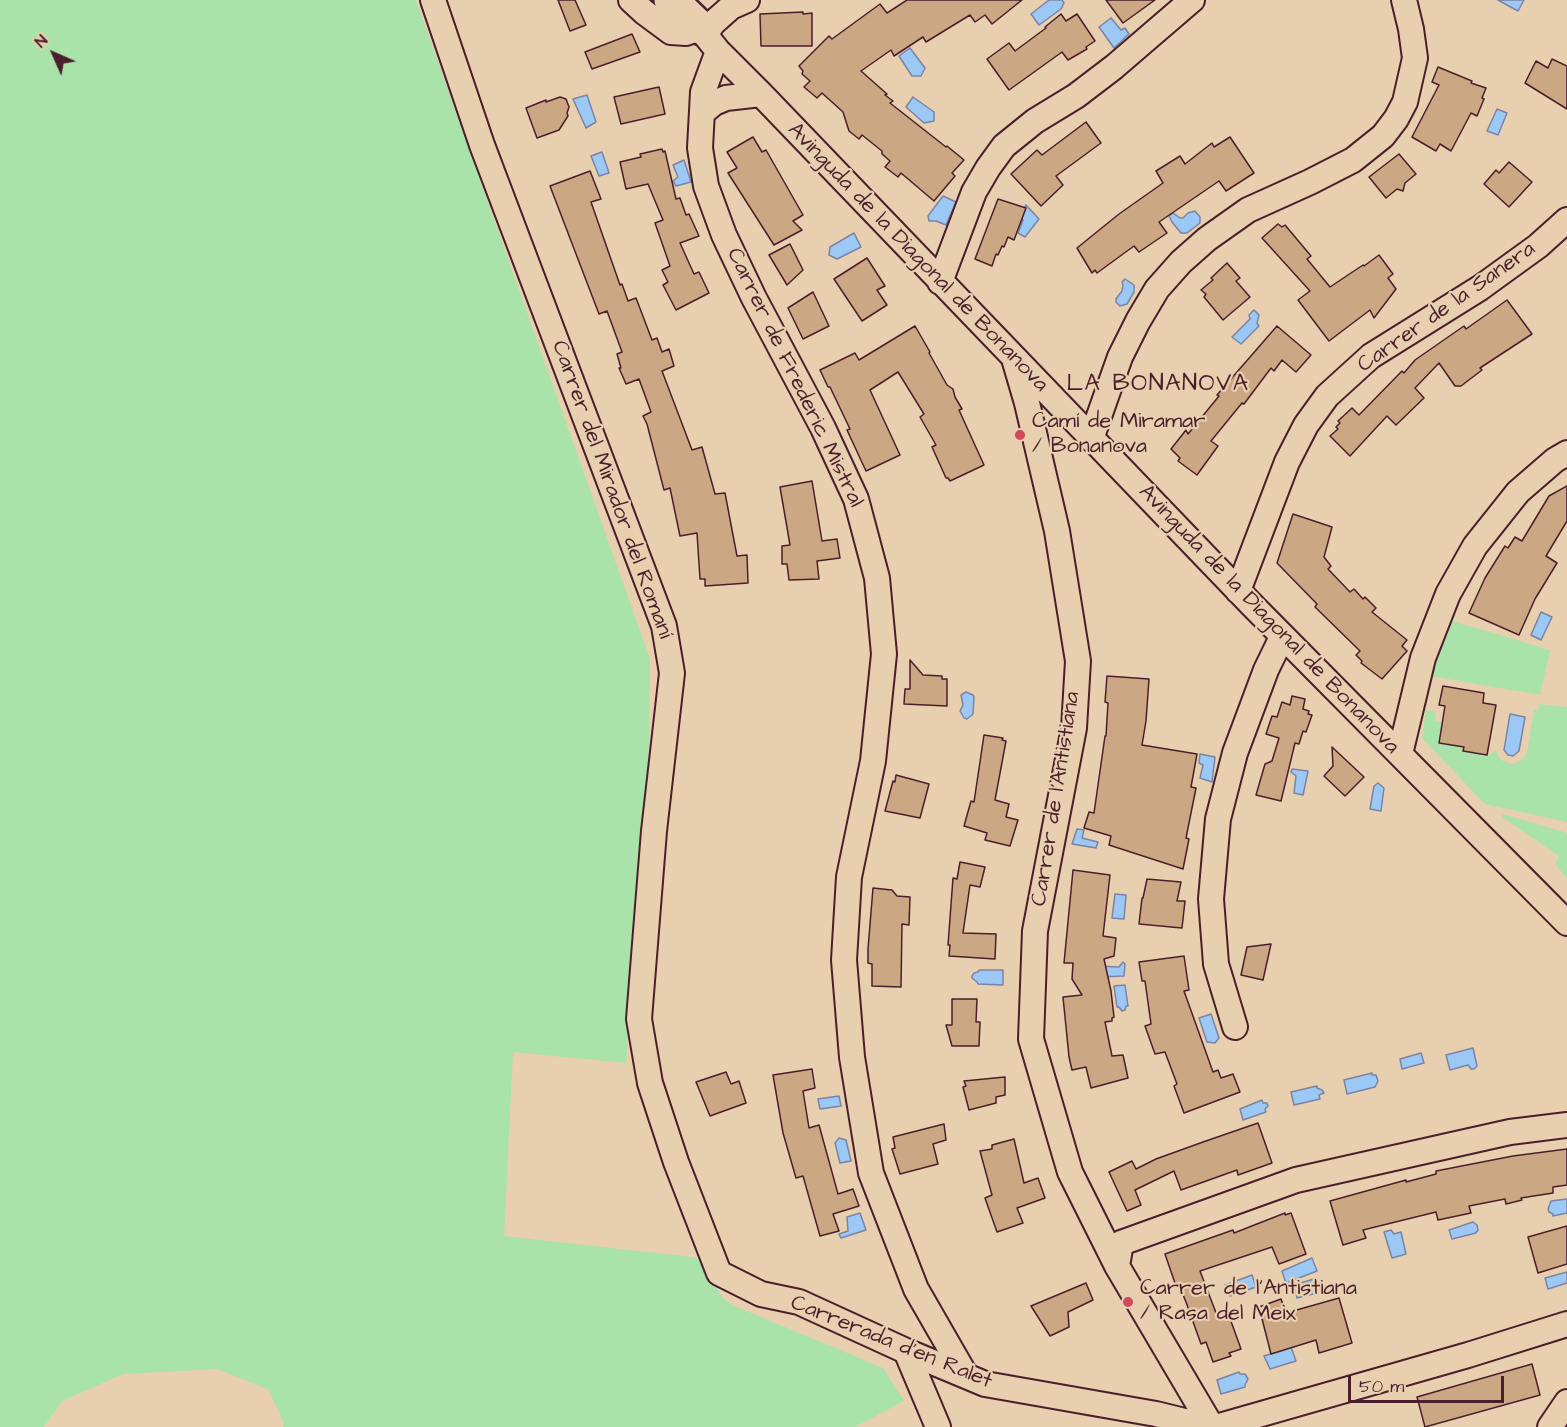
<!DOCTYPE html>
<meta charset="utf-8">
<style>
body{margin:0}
#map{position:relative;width:1567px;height:1427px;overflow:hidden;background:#e7cfaf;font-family:"Architects Daughter",sans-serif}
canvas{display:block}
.north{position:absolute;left:24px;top:24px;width:60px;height:60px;-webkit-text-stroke:4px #e7cfaf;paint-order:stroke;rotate:315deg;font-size:16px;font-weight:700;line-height:24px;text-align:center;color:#4a1f2b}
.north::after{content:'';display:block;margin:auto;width:21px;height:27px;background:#4a1f2b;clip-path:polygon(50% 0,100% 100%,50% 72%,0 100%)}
.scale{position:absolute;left:1348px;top:1376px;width:156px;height:27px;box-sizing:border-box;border:3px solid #4a1f2b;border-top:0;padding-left:8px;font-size:18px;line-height:21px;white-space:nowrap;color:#4a1f2b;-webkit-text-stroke:4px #e7cfaf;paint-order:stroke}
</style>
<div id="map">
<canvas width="1567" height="1427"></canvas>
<div class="north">N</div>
<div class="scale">50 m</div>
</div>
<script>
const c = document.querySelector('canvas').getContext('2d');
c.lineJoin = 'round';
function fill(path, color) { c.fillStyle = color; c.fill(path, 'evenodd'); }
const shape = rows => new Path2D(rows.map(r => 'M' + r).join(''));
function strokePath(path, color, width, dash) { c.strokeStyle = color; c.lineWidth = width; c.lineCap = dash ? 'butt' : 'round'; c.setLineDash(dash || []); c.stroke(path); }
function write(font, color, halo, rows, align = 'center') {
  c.font = font + ' "Architects Daughter",sans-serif'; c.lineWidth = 4.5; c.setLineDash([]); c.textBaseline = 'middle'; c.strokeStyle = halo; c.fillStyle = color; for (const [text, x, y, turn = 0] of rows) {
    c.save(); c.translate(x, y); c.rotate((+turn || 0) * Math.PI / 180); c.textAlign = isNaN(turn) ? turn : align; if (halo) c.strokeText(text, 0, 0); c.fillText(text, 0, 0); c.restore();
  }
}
const green = shape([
 [0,0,416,0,650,659,649,744,626,1063,513,1052,504,1236,700,1258,724,1300,737,1307,883,1368,904,1401,855,1427,283,1427,284,1423,268,1389,217,1369,123,1374,62,1401,44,1427,0,1427],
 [1449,620,1550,650,1540,695,1431,676,1438,652],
 [1537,704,1567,707,1567,822,1485,804,1422,738,1426,710,1436,711,1435,721,1442,723,1439,743,1464,747,1464,751,1487,755,1492,753,1496,750,1499,758,1503,761,1509,763,1515,764,1524,758,1527,752,1534,710,1538,711,1539,707],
 [1503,814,1567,833,1567,878,1555,864,1559,856,1502,817]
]);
const water = shape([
 [1049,0,1062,0,1064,3,1061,9,1039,25,1031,14,1049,0],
 [1498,0,1524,0,1518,11,1498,0],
 [1111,18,1121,30,1125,28,1129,34,1114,48,1099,27,1111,18],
 [910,48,925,68,921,76,912,76,899,56,910,48],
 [587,95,596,122,586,128,573,99,587,95],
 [913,97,934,112,934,121,924,123,906,107,913,97],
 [1497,109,1507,113,1498,135,1487,131,1497,109],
 [602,152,609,173,599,176,591,156,602,152],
 [684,160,691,182,676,186,673,181,678,177,673,165,684,160],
 [943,196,956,202,946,225,936,221,929,221,928,216,943,196],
 [1026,205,1039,219,1025,237,1018,233,1023,220,1018,218,1026,205],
 [1195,211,1200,217,1200,223,1187,233,1181,233,1172,222,1169,216,1173,213,1180,218,1183,218,1188,213,1195,211],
 [854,233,861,247,837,259,829,255,830,247,854,233],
 [1125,279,1134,285,1134,292,1127,304,1120,306,1116,302,1116,299,1122,291,1123,285,1122,282,1125,279],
 [1254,310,1259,315,1257,323,1259,326,1241,344,1232,337,1250,319,1249,315,1254,310],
 [1541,612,1552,617,1541,640,1531,635,1541,612],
 [966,692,973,695,974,697,973,714,967,719,964,718,960,711,963,705,961,695,966,692],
 [1510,714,1525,717,1519,751,1513,756,1508,755,1504,750,1510,714],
 [1200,754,1215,757,1212,782,1200,778,1203,765,1199,763,1200,754],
 [1292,769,1308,771,1303,795,1294,793,1296,776,1291,772,1292,769],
 [1378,783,1384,788,1381,811,1370,809,1374,786,1378,783],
 [1077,829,1084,830,1082,838,1098,842,1096,848,1072,844,1077,829],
 [1115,894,1126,895,1124,919,1112,918,1115,894],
 [1123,962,1125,964,1124,976,1098,977,1098,966,1119,967,1123,962],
 [979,970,1003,970,1003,985,978,984,977,982,972,978,972,976,974,973,978,972,979,970],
 [1125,985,1128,1006,1126,1006,1125,1010,1122,1011,1119,1007,1117,1007,1114,986,1125,985],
 [1211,1014,1219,1038,1215,1043,1207,1042,1199,1018,1211,1014],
 [1473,1048,1477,1066,1474,1069,1471,1069,1468,1065,1450,1070,1446,1055,1473,1048],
 [1421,1053,1424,1063,1402,1069,1400,1059,1421,1053],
 [1372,1073,1372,1075,1376,1075,1378,1081,1375,1087,1347,1094,1344,1080,1372,1073],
 [1317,1086,1317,1088,1322,1090,1324,1093,1319,1095,1320,1099,1294,1105,1291,1092,1317,1086],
 [839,1096,841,1106,820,1109,818,1099,839,1096],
 [1262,1100,1263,1103,1267,1103,1268,1106,1265,1109,1266,1112,1243,1120,1240,1109,1262,1100],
 [839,1138,846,1140,851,1161,840,1163,835,1143,839,1138],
 [1567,1199,1567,1213,1553,1216,1553,1214,1549,1212,1548,1209,1551,1201,1567,1199],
 [860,1213,866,1230,841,1238,839,1234,848,1231,847,1217,860,1213],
 [1473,1222,1477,1225,1478,1230,1476,1233,1452,1239,1449,1230,1473,1222],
 [1391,1230,1394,1234,1401,1232,1406,1254,1392,1258,1384,1232,1391,1230],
 [1312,1258,1317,1271,1286,1283,1282,1271,1312,1258],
 [1567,1272,1567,1283,1548,1289,1545,1278,1567,1272],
 [1252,1275,1256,1287,1230,1296,1225,1285,1252,1275],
 [1314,1279,1315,1282,1320,1282,1321,1284,1321,1286,1317,1289,1317,1293,1297,1298,1294,1285,1314,1279],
 [1291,1347,1296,1361,1270,1369,1264,1356,1291,1347],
 [1239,1372,1240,1374,1245,1374,1248,1379,1245,1385,1245,1387,1221,1394,1217,1380,1239,1372]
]);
const building = shape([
 [558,0,575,0,586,25,570,31,558,0],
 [907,0,1022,0,992,24,985,15,975,22,970,15,926,42,923,37,894,56,891,50,861,71,887,94,885,95,893,101,890,103,946,147,947,146,964,160,952,173,955,176,934,201,901,173,898,177,885,167,890,161,882,154,882,151,862,135,859,139,849,131,843,112,822,93,817,98,804,87,810,81,802,74,803,71,799,66,829,36,832,39,880,4,887,13,907,0],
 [1106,0,1155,0,1123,23,1106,0],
 [803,12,803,14,812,13,812,46,761,46,760,14,803,12],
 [1061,14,1066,21,1077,14,1095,41,1086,47,1087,49,1068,60,1062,52,1009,90,987,59,1009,43,1015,51,1046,28,1045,27,1061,14],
 [632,34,640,52,592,69,585,52,632,34],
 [1552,59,1567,66,1567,109,1525,83,1536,61,1548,68,1552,59],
 [1438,67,1472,81,1471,83,1486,88,1482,98,1484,99,1477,116,1471,113,1451,151,1440,144,1436,151,1412,137,1439,85,1432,82,1438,67],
 [659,87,665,114,621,124,614,97,659,87],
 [560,97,566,99,569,107,567,113,568,116,559,130,537,138,526,108,546,100,546,102,560,97],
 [1086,122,1101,143,1056,176,1063,185,1041,206,1011,174,1037,150,1042,155,1086,122],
 [753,137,762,152,766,150,803,215,793,221,802,230,774,245,728,173,737,168,727,152,753,137],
 [1230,137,1254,173,1226,191,1219,181,1159,222,1167,233,1139,252,1134,246,1097,273,1095,270,1092,273,1077,248,1119,214,1163,183,1156,171,1180,156,1185,164,1212,143,1214,147,1230,137],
 [662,149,663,152,665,151,676,199,680,198,686,215,689,214,699,236,680,243,694,274,699,272,709,293,676,310,663,285,668,282,662,270,670,266,655,223,663,220,648,184,626,189,620,162,641,157,640,154,662,149],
 [1399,154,1416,174,1405,183,1403,191,1397,189,1386,198,1369,177,1399,154],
 [1509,162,1532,182,1509,207,1484,184,1496,170,1499,173,1509,162],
 [590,171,601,199,591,202,620,285,622,284,628,301,636,298,652,340,657,338,662,352,669,349,674,366,662,371,692,450,702,447,715,494,725,493,737,556,747,555,748,583,705,586,705,579,700,579,697,533,680,536,670,488,664,490,647,424,643,416,651,412,639,379,626,384,619,368,621,368,617,354,622,352,607,311,599,314,550,186,590,171],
 [998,199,1026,208,1014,240,1008,237,1004,247,1002,246,998,255,996,254,992,266,975,259,998,199],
 [1278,224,1282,227,1285,225,1311,256,1307,259,1330,287,1363,265,1364,266,1379,255,1393,274,1388,278,1396,289,1374,318,1370,310,1329,341,1298,300,1310,291,1262,238,1278,224],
 [790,244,803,270,787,285,769,255,790,244],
 [867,258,885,286,877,290,887,305,862,321,834,279,867,258],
 [1227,263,1240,278,1236,281,1250,297,1223,320,1204,297,1206,294,1201,290,1213,280,1211,278,1227,263],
 [813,292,829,326,803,339,788,308,813,292],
 [1507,300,1532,334,1480,368,1482,370,1461,386,1455,386,1439,363,1415,388,1424,398,1396,425,1387,416,1350,456,1330,436,1338,429,1336,427,1340,423,1338,421,1352,408,1359,415,1402,371,1404,373,1415,360,1464,326,1466,329,1507,300],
 [915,326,930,352,929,353,947,385,953,389,955,397,962,409,959,410,984,465,950,481,948,478,946,478,932,447,936,445,920,417,924,414,898,372,870,390,900,455,866,471,847,430,850,429,830,387,828,387,820,370,855,353,859,360,915,326],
 [1277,326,1311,355,1296,372,1282,360,1274,371,1271,368,1244,404,1242,403,1211,441,1218,446,1197,475,1178,461,1180,458,1171,449,1186,430,1188,434,1219,396,1217,395,1277,326],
 [812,481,822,541,837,539,840,558,817,561,819,579,789,580,787,564,782,564,782,546,790,545,780,487,812,481],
 [1567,486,1567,521,1546,556,1557,563,1535,599,1519,635,1469,613,1485,578,1505,546,1508,548,1515,537,1522,541,1549,496,1567,486],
 [1293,514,1332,527,1324,557,1331,566,1328,569,1350,592,1354,589,1363,599,1365,597,1376,608,1372,612,1407,640,1402,646,1407,651,1382,679,1361,663,1362,661,1356,655,1360,651,1315,607,1317,604,1277,563,1293,514],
 [910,660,923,675,942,676,942,679,947,679,947,706,904,704,905,689,910,689,910,660],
 [1107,676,1149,679,1146,721,1142,745,1197,754,1191,787,1196,788,1186,838,1189,839,1183,869,1109,845,1111,836,1084,828,1089,812,1094,813,1105,736,1106,736,1108,703,1105,702,1107,676],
 [1443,686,1484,693,1483,703,1496,705,1487,755,1463,751,1464,747,1439,743,1445,706,1439,705,1443,686],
 [1292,696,1305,699,1303,709,1309,711,1308,714,1312,715,1306,732,1303,731,1299,744,1295,743,1281,801,1256,795,1265,764,1272,761,1279,738,1266,734,1272,716,1277,717,1282,702,1290,705,1292,696],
 [984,735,1003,738,1002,740,1006,741,995,800,1009,804,1006,817,1018,820,1010,846,985,840,987,833,964,826,971,801,974,802,984,735],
 [1332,747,1364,777,1345,796,1324,776,1333,766,1332,747],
 [896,775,929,784,920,818,885,811,893,781,895,782,896,775],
 [960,862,985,867,980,887,970,885,963,933,996,934,995,959,949,956,950,945,948,945,953,878,957,879,960,862],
 [1073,870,1110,875,1103,936,1116,938,1114,956,1104,959,1111,991,1114,1017,1112,1018,1112,1021,1105,1022,1112,1056,1123,1055,1128,1078,1091,1088,1086,1067,1072,1070,1069,1057,1063,997,1082,995,1072,979,1073,963,1064,963,1073,870],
 [1147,879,1181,882,1177,901,1185,901,1182,928,1139,924,1142,898,1143,898,1147,879],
 [873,888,892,890,897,896,910,897,909,925,902,924,901,987,872,986,872,964,868,963,868,949,873,888],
 [1271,944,1263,980,1241,975,1247,947,1271,944],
 [1184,956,1189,990,1184,991,1213,1072,1218,1070,1221,1078,1233,1074,1240,1092,1184,1113,1174,1086,1177,1084,1165,1052,1155,1054,1145,1026,1151,1024,1145,981,1142,981,1139,962,1184,956],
 [952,999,977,999,976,1022,980,1022,979,1046,952,1046,946,1025,952,1025,952,999],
 [812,1069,815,1088,803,1091,809,1128,819,1125,838,1194,853,1189,859,1206,833,1214,839,1231,820,1236,803,1176,796,1178,783,1133,773,1075,812,1069],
 [726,1072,731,1084,739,1081,746,1103,710,1116,696,1082,726,1072],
 [1005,1077,1005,1095,996,1097,996,1103,969,1110,963,1087,966,1086,964,1081,1005,1077],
 [1258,1123,1272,1163,1238,1175,1237,1170,1181,1190,1174,1171,1135,1190,1141,1205,1127,1211,1109,1172,1132,1161,1136,1169,1156,1159,1203,1142,1258,1123],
 [944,1124,946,1140,933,1144,938,1164,900,1174,892,1149,895,1148,893,1137,944,1124],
 [1014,1139,1024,1183,1038,1178,1045,1198,1017,1208,1023,1223,997,1232,985,1198,992,1195,980,1151,992,1149,992,1145,1014,1139],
 [1567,1149,1567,1185,1553,1187,1553,1193,1521,1198,1522,1200,1506,1204,1505,1199,1469,1206,1471,1213,1438,1220,1436,1212,1363,1230,1366,1238,1343,1245,1330,1201,1406,1180,1406,1182,1436,1174,1436,1171,1513,1156,1567,1149],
 [1285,1213,1285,1215,1291,1213,1306,1254,1279,1264,1272,1247,1200,1271,1218,1318,1228,1313,1241,1349,1229,1353,1231,1356,1213,1362,1206,1342,1201,1344,1186,1302,1179,1285,1176,1286,1165,1254,1233,1230,1234,1233,1285,1213],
 [1567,1226,1567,1264,1538,1273,1528,1237,1567,1226],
 [1086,1283,1093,1300,1068,1312,1069,1327,1050,1336,1031,1306,1086,1283],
 [1339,1298,1352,1343,1319,1353,1316,1340,1271,1354,1259,1307,1281,1299,1286,1313,1339,1298],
 [1532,1364,1540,1395,1425,1427,1417,1397,1532,1364]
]);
const street = shape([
 [433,0,482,145,664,626,672,673,654,831,639,1019,650,1083,676,1162,719,1273,761,1294,799,1302,906,1351,985,1384,1156,1414,1209,1427],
 [631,0,644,12,671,32,686,33,699,27,718,51,761,94,1252,605,1567,923],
 [705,35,713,23,731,7,747,0],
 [718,51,703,92,700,148,706,186,724,235,754,298,823,428,856,499,877,578,884,654,873,761,849,877,844,960,852,1057,871,1173,916,1289,966,1376],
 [702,113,714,103,726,98,761,94],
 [940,282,974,192,988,168,1004,146,1035,121,1076,96,1114,67,1192,0],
 [1015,362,1027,403,1057,531,1078,661,1074,728,1035,931,1031,1039,1070,1172,1117,1266,1212,1427],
 [1091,439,1120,357,1138,321,1157,289,1181,262,1207,239,1248,210,1310,182,1353,160,1383,136,1396,119,1405,102,1415,58,1411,29,1404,0],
 [1238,591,1287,462,1306,425,1327,396,1371,356,1480,288,1538,246,1567,220],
 [1400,754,1423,658,1448,594,1475,546,1518,492,1555,460,1567,453],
 [1235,1027,1216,964,1211,899,1218,819,1235,753,1266,670,1282,637],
 [1117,1266,1121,1243,1296,1180,1510,1132,1567,1125],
 [906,1351,938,1427],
 [1216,1427,1468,1355,1567,1324],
 [1550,1427,1567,1402]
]);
const secondary = shape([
 [671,0,699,27]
]);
const markers = [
 [1020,435,6,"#d1495b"],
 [1128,1302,6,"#d1495b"]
];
const streetNames = [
 ["Avinguda de la Diagonal de Bonanova",917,258,46],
 ["Carrer de la Sanera",1447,308,-35],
 ["Carrer de Frederic Mistral",794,378,64],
 ["Carrer del Mirador del Romaní",611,490,70],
 ["Avinguda de la Diagonal de Bonanova",1268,620,46],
 ["Carrer de l'Antistiana",1057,799,-81],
 ["Carrerada d'en Ralet",891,1343,22]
];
const poiNames = [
 ["Camí de Miramar",1032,422],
 ["/ Bonanova",1032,447],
 ["Carrer de l'Antistiana",1140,1289],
 ["/ Rasa del Meix",1140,1314]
];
const neighbourhoodNames = [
 ["LA BONANOVA",1158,385]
];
fill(green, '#a9e3a9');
fill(water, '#9cc8f5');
strokePath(water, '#7b84a4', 1.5);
fill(building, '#cba784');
strokePath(building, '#4a1f2b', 1.5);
strokePath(street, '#4a1f2b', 28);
strokePath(secondary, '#4a1f2b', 38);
strokePath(street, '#e7cfaf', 24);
strokePath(secondary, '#e7cfaf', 33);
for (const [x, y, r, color] of markers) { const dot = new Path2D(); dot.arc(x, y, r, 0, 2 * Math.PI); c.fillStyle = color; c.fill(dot); strokePath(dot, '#e7cfaf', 2); }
write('22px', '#4a1f2b', '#e7cfaf', streetNames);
write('22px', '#4a1f2b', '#e7cfaf', poiNames, 'left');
c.letterSpacing = '1.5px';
write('24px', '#4a1f2b', '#e7cfaf', neighbourhoodNames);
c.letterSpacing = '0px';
</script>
